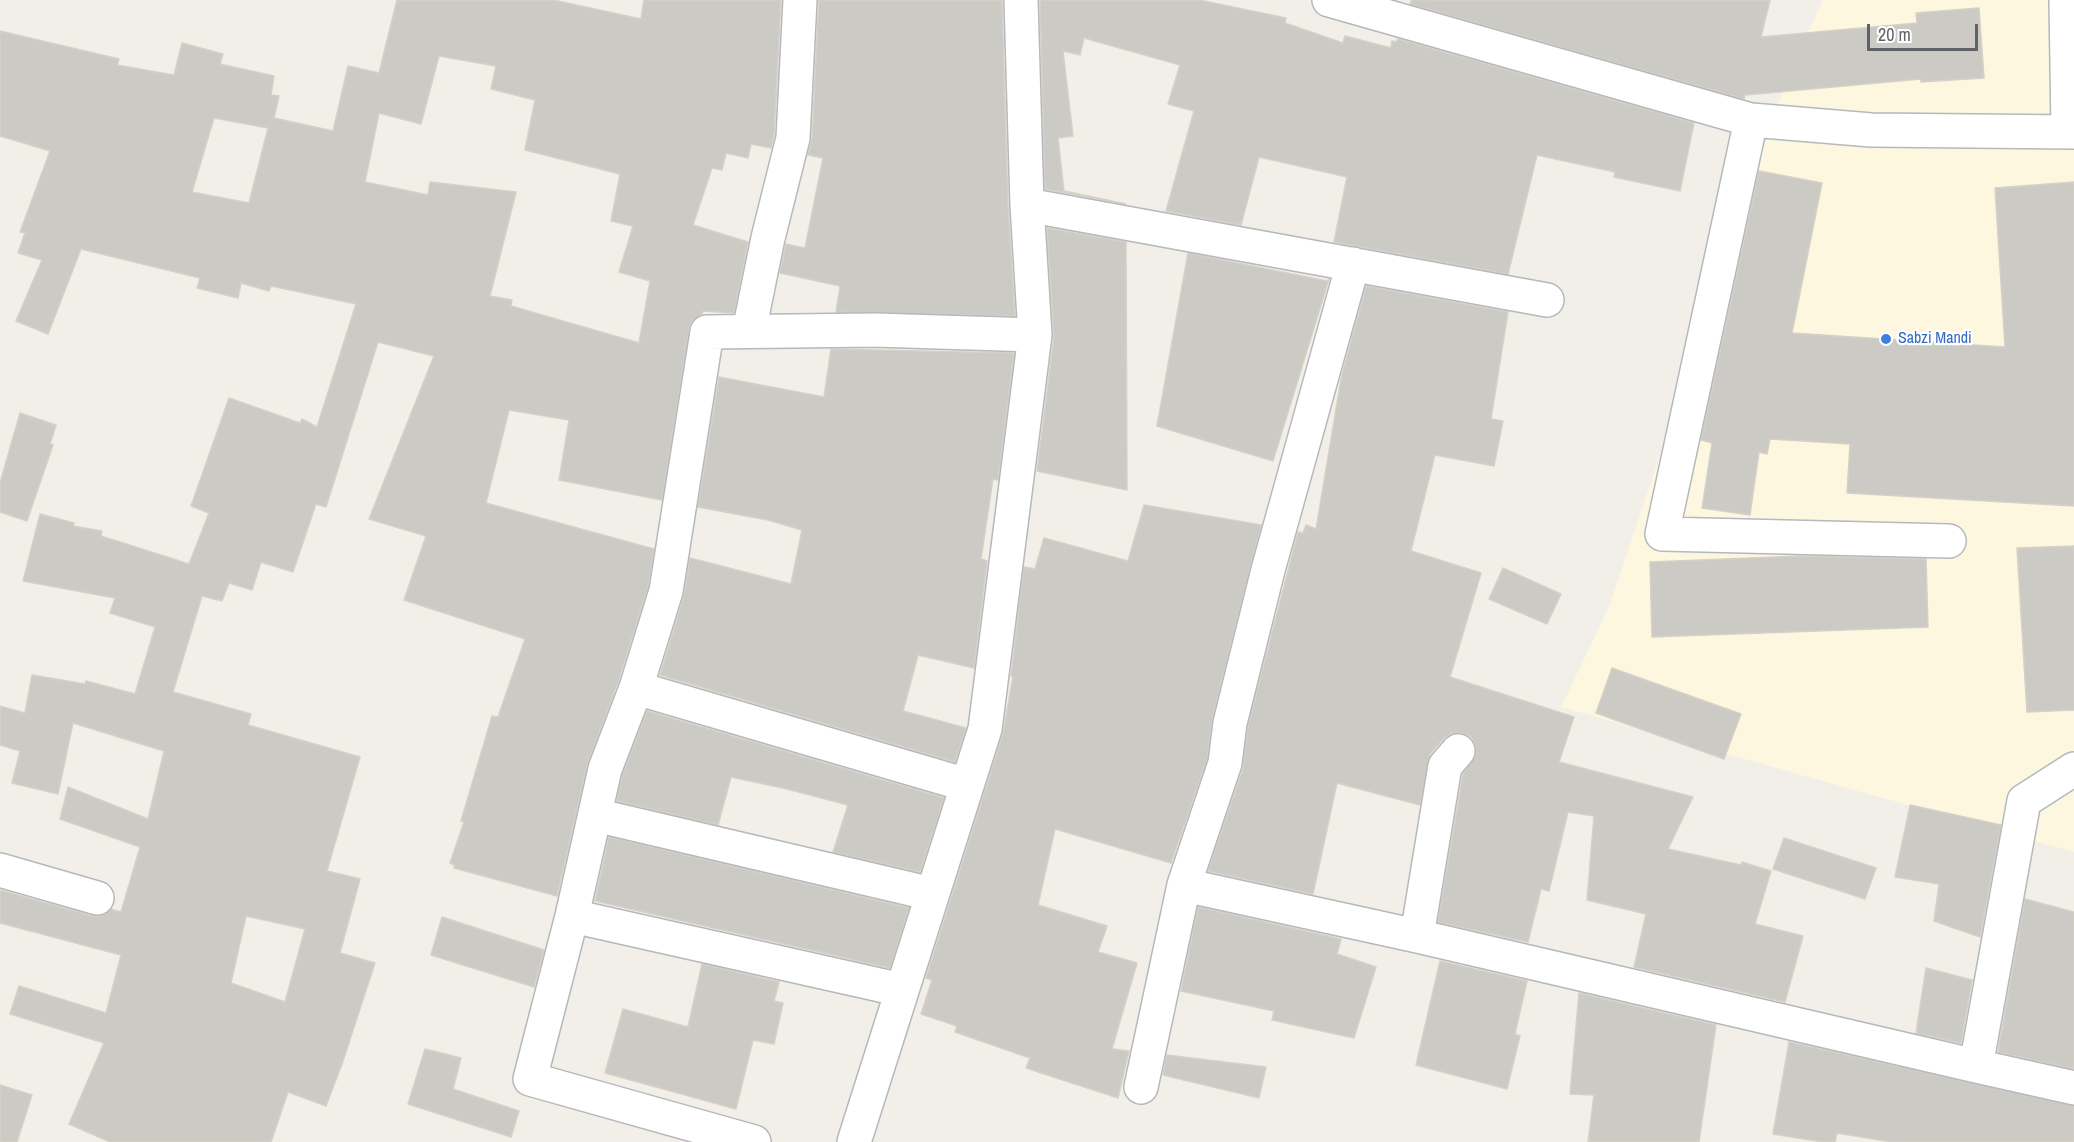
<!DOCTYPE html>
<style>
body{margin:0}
#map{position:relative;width:2074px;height:1142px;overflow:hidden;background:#f1efe8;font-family:"Archivo Narrow",sans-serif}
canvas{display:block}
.scale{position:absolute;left:1867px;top:24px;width:111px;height:27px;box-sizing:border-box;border:3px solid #5f6368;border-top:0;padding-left:8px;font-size:18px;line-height:21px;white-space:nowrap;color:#5f6368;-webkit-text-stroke:4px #fff;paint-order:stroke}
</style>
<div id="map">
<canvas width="2074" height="1142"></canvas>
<div class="scale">20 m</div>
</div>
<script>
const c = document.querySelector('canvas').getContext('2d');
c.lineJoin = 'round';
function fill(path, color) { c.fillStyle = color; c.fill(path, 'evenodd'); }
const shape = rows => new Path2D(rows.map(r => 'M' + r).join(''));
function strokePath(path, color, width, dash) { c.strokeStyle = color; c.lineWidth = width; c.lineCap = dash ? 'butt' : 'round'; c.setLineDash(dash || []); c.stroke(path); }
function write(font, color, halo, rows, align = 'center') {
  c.font = font + ' "Archivo Narrow",sans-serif'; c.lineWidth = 4.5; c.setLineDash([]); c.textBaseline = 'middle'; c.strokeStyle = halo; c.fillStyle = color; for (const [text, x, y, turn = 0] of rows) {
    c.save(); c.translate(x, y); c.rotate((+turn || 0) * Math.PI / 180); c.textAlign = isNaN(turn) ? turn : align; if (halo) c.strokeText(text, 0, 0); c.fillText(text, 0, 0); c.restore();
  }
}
const commercial = shape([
 [1823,0,2074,0,2074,852,1561,707,1609,607,1789,72]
]);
const building = shape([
 [397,0,553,0,641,19,644,0,781,0,774,135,771,148,751,144,748,158,726,153,722,170,712,168,693,225,748,242,734,313,703,311,702,314,692,321,689,329,662,500,559,480,569,420,509,410,486,503,654,549,648,587,618,682,587,765,557,896,454,868,455,865,450,863,464,822,461,821,492,716,498,717,525,639,404,600,426,536,369,519,434,356,378,342,326,507,316,504,293,572,261,562,252,590,229,583,222,601,202,596,173,692,251,714,248,725,360,757,327,871,360,879,340,953,375,963,342,1064,326,1106,288,1092,271,1142,110,1142,69,1124,104,1043,10,1014,19,986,106,1013,121,955,0,923,0,890,92,916,102,916,111,909,121,912,140,847,60,819,68,787,148,819,164,751,73,723,58,794,12,783,20,751,0,745,0,706,25,713,32,675,85,684,86,681,135,694,155,627,110,613,115,598,23,581,40,514,74,523,73,526,102,531,101,536,189,564,209,513,191,506,229,398,300,423,302,419,317,427,356,304,271,286,269,291,241,283,238,298,197,288,200,278,81,249,48,334,16,321,42,260,18,253,25,233,20,232,50,151,0,136,0,31,119,59,117,65,174,75,182,43,223,54,220,64,274,76,271,95,279,96,274,118,333,131,348,66,379,73,397,0],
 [439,56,496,66,491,89,535,100,525,150,620,174,611,221,633,226,619,272,650,281,639,343,511,306,512,300,490,296,516,192,430,182,428,195,365,182,379,113,421,124,439,56],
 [214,118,268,128,249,203,192,192,214,118],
 [246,916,305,929,285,1002,231,983,246,916],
 [819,0,1002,0,1008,206,1015,316,836,312,840,286,780,273,786,244,805,248,823,158,808,155,812,139,819,0],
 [1040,0,1199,0,1286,18,1285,23,1343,43,1345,36,1391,48,1392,41,1396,42,1398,39,1694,123,1680,191,1614,177,1615,172,1537,155,1508,274,1334,242,1347,177,1259,157,1241,225,1166,211,1194,111,1168,104,1180,65,1084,38,1080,55,1063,51,1073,136,1058,138,1064,191,1126,204,1045,189,1040,0],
 [1412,0,1770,0,1761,37,1917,23,1916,13,1979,8,1984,78,1921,82,1921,79,1745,95,1744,99,1410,4,1412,0],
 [1759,171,1822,183,1792,333,2005,347,1995,188,2074,182,2074,506,1847,493,1850,444,1770,439,1767,454,1759,452,1750,515,1702,508,1712,443,1701,440,1759,171],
 [1047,228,1126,242,1127,490,1037,471,1054,337,1047,228],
 [1188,253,1327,281,1329,279,1273,461,1157,426,1188,253],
 [1366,286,1508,312,1491,419,1503,421,1494,466,1435,455,1411,551,1481,573,1450,677,1574,717,1559,762,1693,797,1668,849,1741,865,1742,862,1771,871,1755,924,1803,936,1785,1002,1634,967,1646,914,1587,900,1594,816,1568,812,1549,891,1541,889,1528,942,1438,922,1463,774,1476,754,1475,744,1471,737,1462,733,1452,733,1444,738,1430,754,1420,805,1337,783,1313,894,1208,871,1243,769,1248,726,1298,532,1303,533,1306,525,1316,529,1341,379,1366,286],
 [831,349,1014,353,998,480,993,479,981,559,987,561,974,668,918,655,903,711,966,728,955,762,660,675,684,596,690,558,791,584,802,530,768,520,698,507,719,377,824,397,831,349],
 [20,413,56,425,50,444,53,445,27,521,0,512,0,483,20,413],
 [1144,505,1261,525,1212,719,1207,759,1171,863,1055,829,1038,905,1107,926,1098,952,1137,963,1112,1049,1129,1051,1118,1098,1026,1068,1030,1058,955,1032,957,1026,921,1014,932,980,926,978,1003,734,1013,676,1011,676,1024,567,1035,569,1044,538,1128,561,1144,505],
 [2074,546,2074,710,2027,712,2017,548,2074,546],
 [1800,556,1926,559,1928,627,1652,637,1650,562,1800,556],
 [1503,568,1561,594,1547,624,1489,599,1503,568],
 [1612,668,1741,714,1724,759,1596,713,1612,668],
 [647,711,944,798,920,872,833,852,848,805,783,788,731,777,718,825,617,801,623,774,647,711],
 [1910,805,2001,825,1980,937,1934,921,1939,884,1895,877,1910,805],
 [609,837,909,908,890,968,595,901,609,837],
 [1784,838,1876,868,1865,899,1773,869,1784,838],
 [2025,899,2074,912,2074,1069,1998,1052,2025,899],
 [1198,907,1341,939,1337,954,1376,967,1354,1038,1272,1020,1274,1011,1181,991,1198,907],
 [442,917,544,950,534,987,431,955,442,917],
 [1440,961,1527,981,1515,1034,1520,1036,1507,1089,1416,1065,1440,961],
 [702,964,779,982,774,1001,783,1003,774,1044,753,1040,736,1109,605,1073,623,1009,688,1027,702,964],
 [1926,968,1972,980,1961,1043,1916,1033,1926,968],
 [1579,993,1716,1025,1699,1142,1588,1142,1594,1095,1570,1094,1579,993],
 [1789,1042,2074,1106,2074,1142,1892,1142,1837,1133,1835,1142,1823,1142,1773,1134,1789,1042],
 [425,1049,461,1058,453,1089,519,1111,511,1137,408,1104,425,1049],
 [1167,1055,1266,1067,1259,1098,1163,1075,1167,1055],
 [0,1085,32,1095,17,1142,0,1142,0,1085]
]);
const minor = shape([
 [1329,0,1751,120,1871,130,2074,132],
 [2066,0,2068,132],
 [1751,120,1662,534,1949,541],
 [1027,205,1547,300],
 [1353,264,1268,570,1230,723,1225,763,1184,885,1417,936,1976,1066,2024,801,2074,769],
 [749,331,768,238,793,138,800,0],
 [636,688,967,785],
 [595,815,932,894],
 [0,870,97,898],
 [572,916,902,990],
 [1417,936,1445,766,1458,751],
 [1976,1066,2074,1088],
 [1141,1087,1184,885],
 [754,1142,530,1079,572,916,605,769,636,688,666,591,707,332,875,330,1035,335],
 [854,1142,985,729,1035,335,1027,205,1021,0]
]);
const markers = [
 [1886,339,6,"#3f7fe0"]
];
const shopNames = [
 ["Sabzi Mandi",1898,339]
];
fill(commercial, '#fef7e0');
fill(building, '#cccac5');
strokePath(building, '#d6d1c6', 1.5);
strokePath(minor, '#b5b8bc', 36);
strokePath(minor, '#fff', 33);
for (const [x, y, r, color] of markers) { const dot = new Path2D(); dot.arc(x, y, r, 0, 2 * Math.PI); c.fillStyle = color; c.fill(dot); strokePath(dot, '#fff', 2); }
write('16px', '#366cbe', '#fff', shopNames, 'left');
</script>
